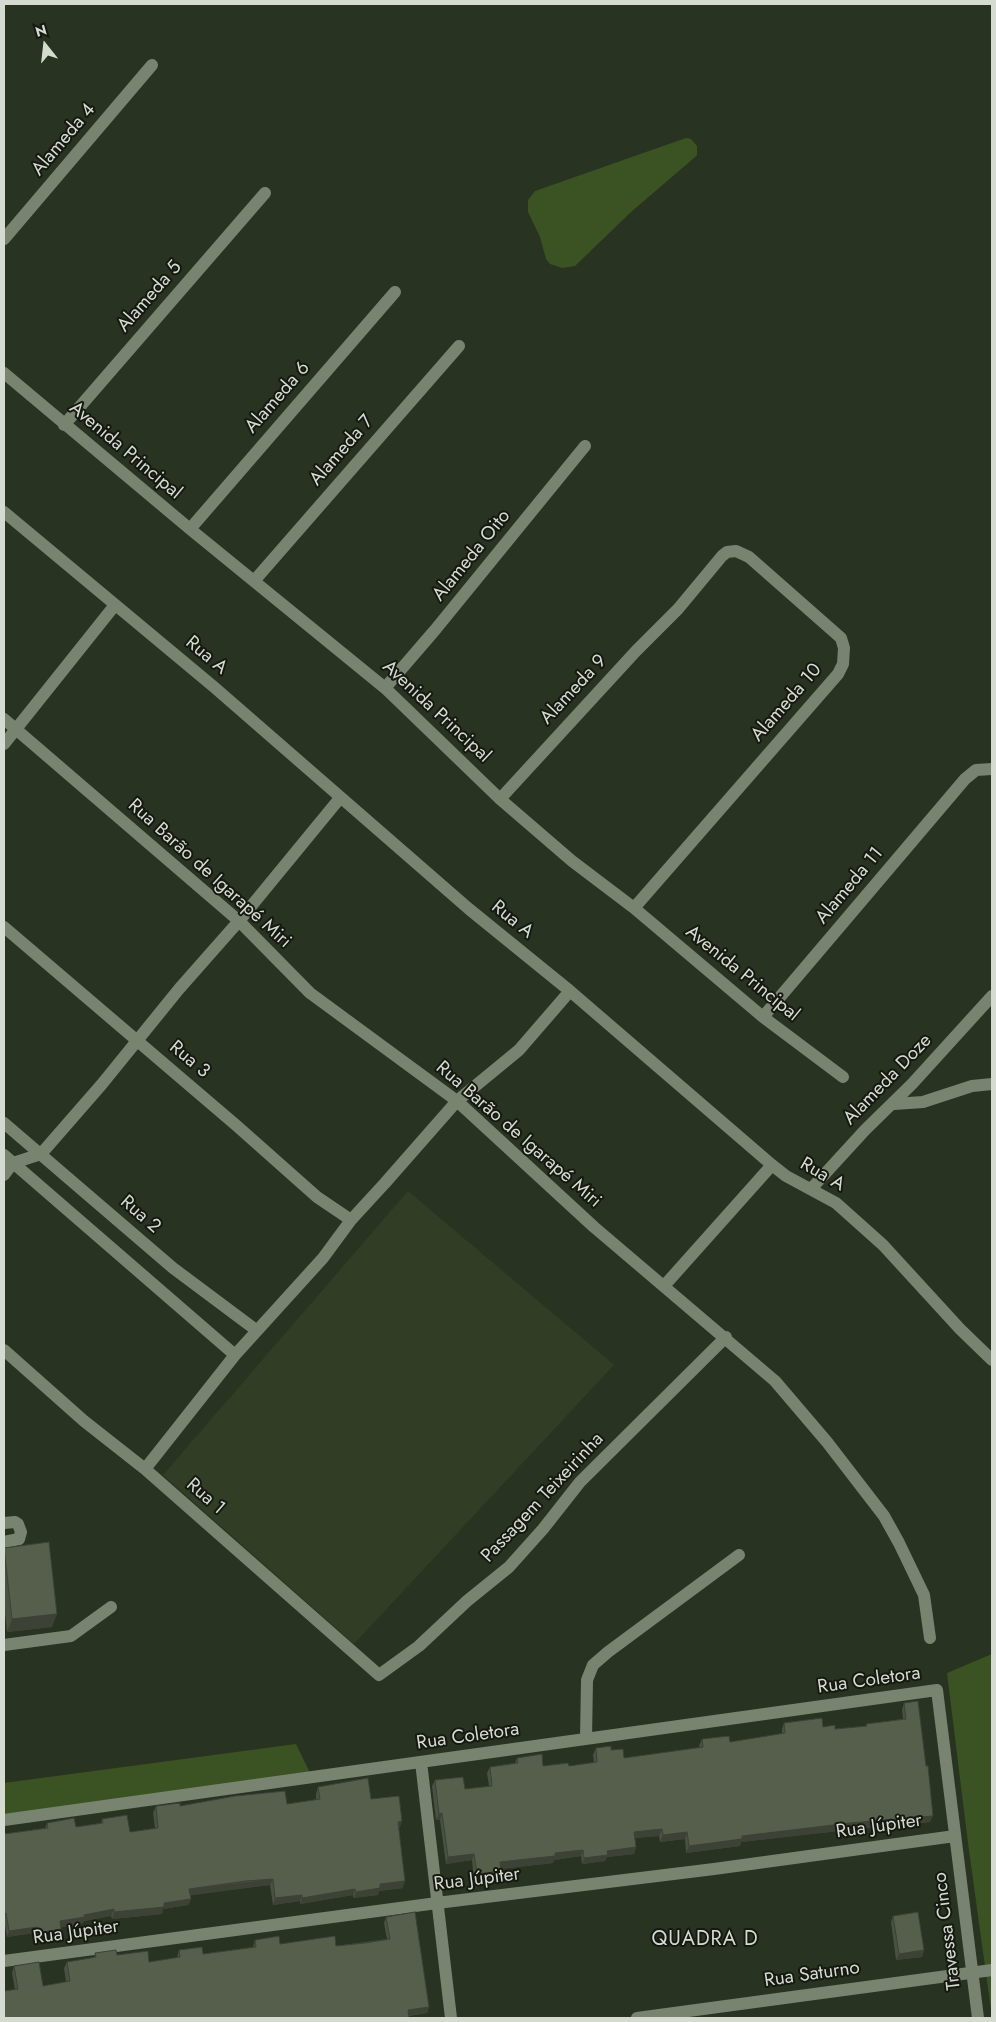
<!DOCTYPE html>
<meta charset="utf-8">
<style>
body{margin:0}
#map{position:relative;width:996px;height:2022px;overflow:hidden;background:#293321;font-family:Jost,sans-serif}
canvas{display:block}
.frame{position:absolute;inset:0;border:5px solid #d5dbd0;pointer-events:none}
.north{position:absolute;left:20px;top:20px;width:50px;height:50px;-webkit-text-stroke:4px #151911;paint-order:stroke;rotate:344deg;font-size:14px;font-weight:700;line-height:20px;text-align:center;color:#d5dbd0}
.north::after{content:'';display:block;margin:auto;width:18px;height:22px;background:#d5dbd0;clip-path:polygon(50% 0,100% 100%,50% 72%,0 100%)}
</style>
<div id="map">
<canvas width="996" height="2022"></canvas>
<div class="frame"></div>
<div class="north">N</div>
</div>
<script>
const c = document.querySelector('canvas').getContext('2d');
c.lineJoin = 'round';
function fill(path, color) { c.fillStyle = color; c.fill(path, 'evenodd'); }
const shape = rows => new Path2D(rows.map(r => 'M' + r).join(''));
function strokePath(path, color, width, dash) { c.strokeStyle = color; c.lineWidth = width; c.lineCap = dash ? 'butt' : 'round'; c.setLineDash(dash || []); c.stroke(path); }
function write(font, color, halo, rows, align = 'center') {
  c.font = font + ' Jost,sans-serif'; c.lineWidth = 4; c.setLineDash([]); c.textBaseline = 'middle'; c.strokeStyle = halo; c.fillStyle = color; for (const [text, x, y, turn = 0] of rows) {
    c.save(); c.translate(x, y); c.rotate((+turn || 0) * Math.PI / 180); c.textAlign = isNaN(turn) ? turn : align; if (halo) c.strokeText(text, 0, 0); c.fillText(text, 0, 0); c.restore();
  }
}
const built = shape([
 [408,1191,614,1365,354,1644,163,1475]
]);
const green = shape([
 [686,138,691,139,697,146,697,155,694,158,631,212,575,266,562,268,550,264,546,259,540,237,528,212,528,200,535,191],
 [992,1654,992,2017,968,1843,947,1673],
 [296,1744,311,1775,4,1815,4,1783]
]);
const minor = shape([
 [4,239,152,65],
 [4,373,190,529,385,688,500,799,572,861,634,908,763,1017,843,1077],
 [64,425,265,193],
 [4,512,214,687,469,909,570,991,772,1165,786,1176,836,1203,883,1245,960,1329,992,1360],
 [190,529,395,292],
 [254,581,459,346],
 [385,688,435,630,585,446],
 [4,719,239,921,310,993,457,1101,594,1227,775,1381,827,1442,884,1516,899,1543,924,1595,930,1638],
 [4,744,115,605],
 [500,799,636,651,678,609,722,556,727,552,736,551,749,557,841,638,844,648,843,664,838,674,634,908],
 [4,927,237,1126,317,1197,351,1220],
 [763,1017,965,779,976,770,992,769],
 [894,1104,923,1102,972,1086,992,1084],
 [4,1123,173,1268,256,1330],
 [4,1155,235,1355],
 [4,1175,13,1163,41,1154,102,1084,179,989,239,921,340,798],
 [811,1189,865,1130,912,1084,992,996],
 [664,1286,772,1165],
 [4,1350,84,1421,145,1469,379,1675,419,1646,467,1601,509,1567,543,1529,580,1482,726,1337],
 [145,1469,235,1355,323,1258,351,1220,385,1183,457,1101,519,1050,570,991],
 [4,1523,15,1522,18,1524,21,1532,19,1539,4,1542],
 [4,1645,71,1636,111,1607],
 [586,1739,587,1680,593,1665,608,1652,739,1555],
 [421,1762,451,2018],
 [4,1820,937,1690,978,2018],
 [4,1961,437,1903,714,1869,955,1836],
 [637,2018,992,1970]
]);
const wall = shape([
 [4,1548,52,1627,7,1632,4,1604],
 [904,1703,930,1822,847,1830,741,1842,740,1846,686,1853,685,1839,660,1842,659,1836,635,1838,636,1847,634,1854,607,1857,605,1861,582,1864,581,1856,554,1860,553,1863,501,1869,501,1871,499,1877,474,1881,472,1860,446,1864,440,1820,436,1820,432,1786,435,1780,465,1789,489,1786,487,1773,490,1767,515,1763,517,1758,543,1766,569,1766,594,1763,593,1755,596,1748,611,1750,624,1758,700,1748,699,1746,702,1739,730,1742,782,1734,782,1729,784,1723,823,1727,835,1729,866,1726,866,1724,903,1719,902,1710],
 [318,1787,371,1799,400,1828,399,1828,403,1888,379,1891,378,1895,353,1898,353,1895,300,1904,300,1901,273,1905,270,1885,244,1888,190,1895,191,1899,188,1905,163,1909,162,1914,112,1919,111,1916,84,1921,82,1924,61,1927,58,1936,35,1939,34,1933,7,1937,4,1920,4,1834,45,1828,47,1823,76,1827,101,1823,102,1819,130,1832,155,1828,153,1813,156,1806,287,1804,316,1800,316,1794],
 [893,1916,924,1950,922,1957,896,1960,891,1922],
 [386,1917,429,2007,427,2013,409,2016,15,1990,12,1973,14,1966,43,1986,66,1982,64,1968,67,1962,94,1958,95,1953,117,1955,149,1962,177,1958,179,1950,203,1954,253,1947,255,1940,280,1944,336,1946,387,1939,384,1923]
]);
const shadedWall = shape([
 [57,1614,52,1627,7,1632,12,1619],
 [442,1813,440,1820,436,1820,439,1814],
 [933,1816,930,1822,847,1830,741,1842,740,1846,686,1853,689,1846,742,1836,850,1823],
 [402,1821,400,1828,396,1828,398,1822],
 [662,1829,659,1836,632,1838,634,1832],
 [687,1832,685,1839,660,1842,663,1835],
 [636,1847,634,1854,607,1857,605,1861,582,1864,584,1858,607,1851],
 [583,1850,581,1856,554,1860,553,1863,498,1869,500,1862,555,1853],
 [474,1854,472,1860,446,1864,448,1857],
 [501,1871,499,1877,474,1881,477,1874],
 [273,1879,270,1885,187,1896,189,1889],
 [405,1881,403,1888,379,1891,378,1895,353,1898,356,1892,380,1884],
 [355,1889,353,1895,300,1904,302,1898],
 [302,1895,300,1901,273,1905,275,1898],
 [191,1899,188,1905,163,1909,162,1914,112,1919,114,1912,164,1903],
 [114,1909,111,1916,84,1921,82,1924,57,1928,60,1921,84,1915],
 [6,1913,4,1920,4,1914],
 [37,1927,34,1933,7,1937,9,1931],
 [61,1929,58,1936,35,1939,38,1933],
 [924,1950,922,1957,896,1960,899,1954],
 [429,2007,427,2013,405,2016,408,2010]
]);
const building = shape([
 [49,1542,57,1614,12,1619,4,1548,49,1542],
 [918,1701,926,1766,928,1766,933,1816,850,1823,742,1836,742,1839,689,1846,687,1832,663,1835,662,1829,634,1832,636,1847,607,1851,608,1855,584,1858,583,1850,555,1853,555,1856,500,1862,501,1871,477,1874,474,1854,448,1857,442,1813,439,1814,435,1780,463,1777,465,1789,492,1786,490,1767,518,1763,517,1758,542,1754,543,1766,568,1763,569,1766,597,1762,596,1748,611,1746,611,1750,623,1749,624,1758,703,1747,702,1739,729,1736,730,1742,785,1733,784,1723,822,1718,823,1727,835,1725,835,1729,867,1726,866,1724,906,1719,904,1703,918,1701],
 [368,1778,371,1799,399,1796,402,1821,398,1822,405,1881,380,1884,380,1888,356,1892,355,1889,302,1898,302,1895,275,1898,273,1879,246,1881,189,1889,191,1899,164,1903,164,1907,114,1912,114,1909,84,1915,85,1917,60,1921,61,1929,38,1933,37,1927,9,1931,6,1913,4,1914,4,1834,48,1828,47,1823,74,1818,76,1827,103,1823,102,1819,127,1815,130,1832,158,1828,156,1806,180,1803,180,1806,235,1796,285,1791,287,1804,320,1799,318,1787,368,1778],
 [415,1912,429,2007,408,2010,409,2018,4,2018,4,1991,18,1989,14,1966,39,1962,43,1986,70,1981,67,1962,96,1957,95,1953,116,1950,117,1955,148,1951,149,1962,180,1957,179,1950,202,1947,203,1954,226,1951,256,1947,255,1940,279,1936,280,1944,335,1936,336,1946,365,1943,390,1939,386,1917,415,1912],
 [918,1912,924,1950,899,1954,893,1916,918,1912]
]);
const streetNames = [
 ["Alameda 4",64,140,-50],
 ["Alameda 5",150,297,-49],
 ["Alameda 6",278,398,-49],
 ["Avenida Principal",125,451,40],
 ["Alameda 7",342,451,-49],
 ["Alameda Oito",472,556,-51],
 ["Rua A",206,656,40],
 ["Alameda 9",574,690,-47],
 ["Alameda 10",787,703,-49],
 ["Avenida Principal",436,712,43],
 ["Rua Barão de Igarapé Miri",209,874,42],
 ["Alameda 11",850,886,-50],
 ["Rua A",512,920,39],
 ["Avenida Principal",742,974,39],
 ["Rua 3",189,1060,40],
 ["Alameda Doze",888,1080,-46],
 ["Rua Barão de Igarapé Miri",518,1135,41],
 ["Rua A",822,1175,30],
 ["Rua 2",140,1215,41],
 ["Rua 1",205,1497,41],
 ["Passagem Teixeirinha",543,1498,-47],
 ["Rua Coletora",869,1681,-8],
 ["Rua Coletora",468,1737,-8],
 ["Rua Júpiter",879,1827,-8],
 ["Rua Júpiter",477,1880,-7],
 ["Travessa Cinco",948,1931,-97],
 ["Rua Júpiter",76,1933,-8],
 ["Rua Saturno",812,1975,-8]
];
const neighbourhoodNames = [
 ["QUADRA D",705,1940]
];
fill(built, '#313d25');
fill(green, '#3b5322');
strokePath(minor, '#798470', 12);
fill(wall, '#495241');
fill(shadedWall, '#3c4235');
fill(building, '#555f4c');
strokePath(building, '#3c4235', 1);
write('19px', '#d5dbd0', '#151911', streetNames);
c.letterSpacing = '1px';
write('20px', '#d5dbd0', '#151911', neighbourhoodNames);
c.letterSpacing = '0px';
</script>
